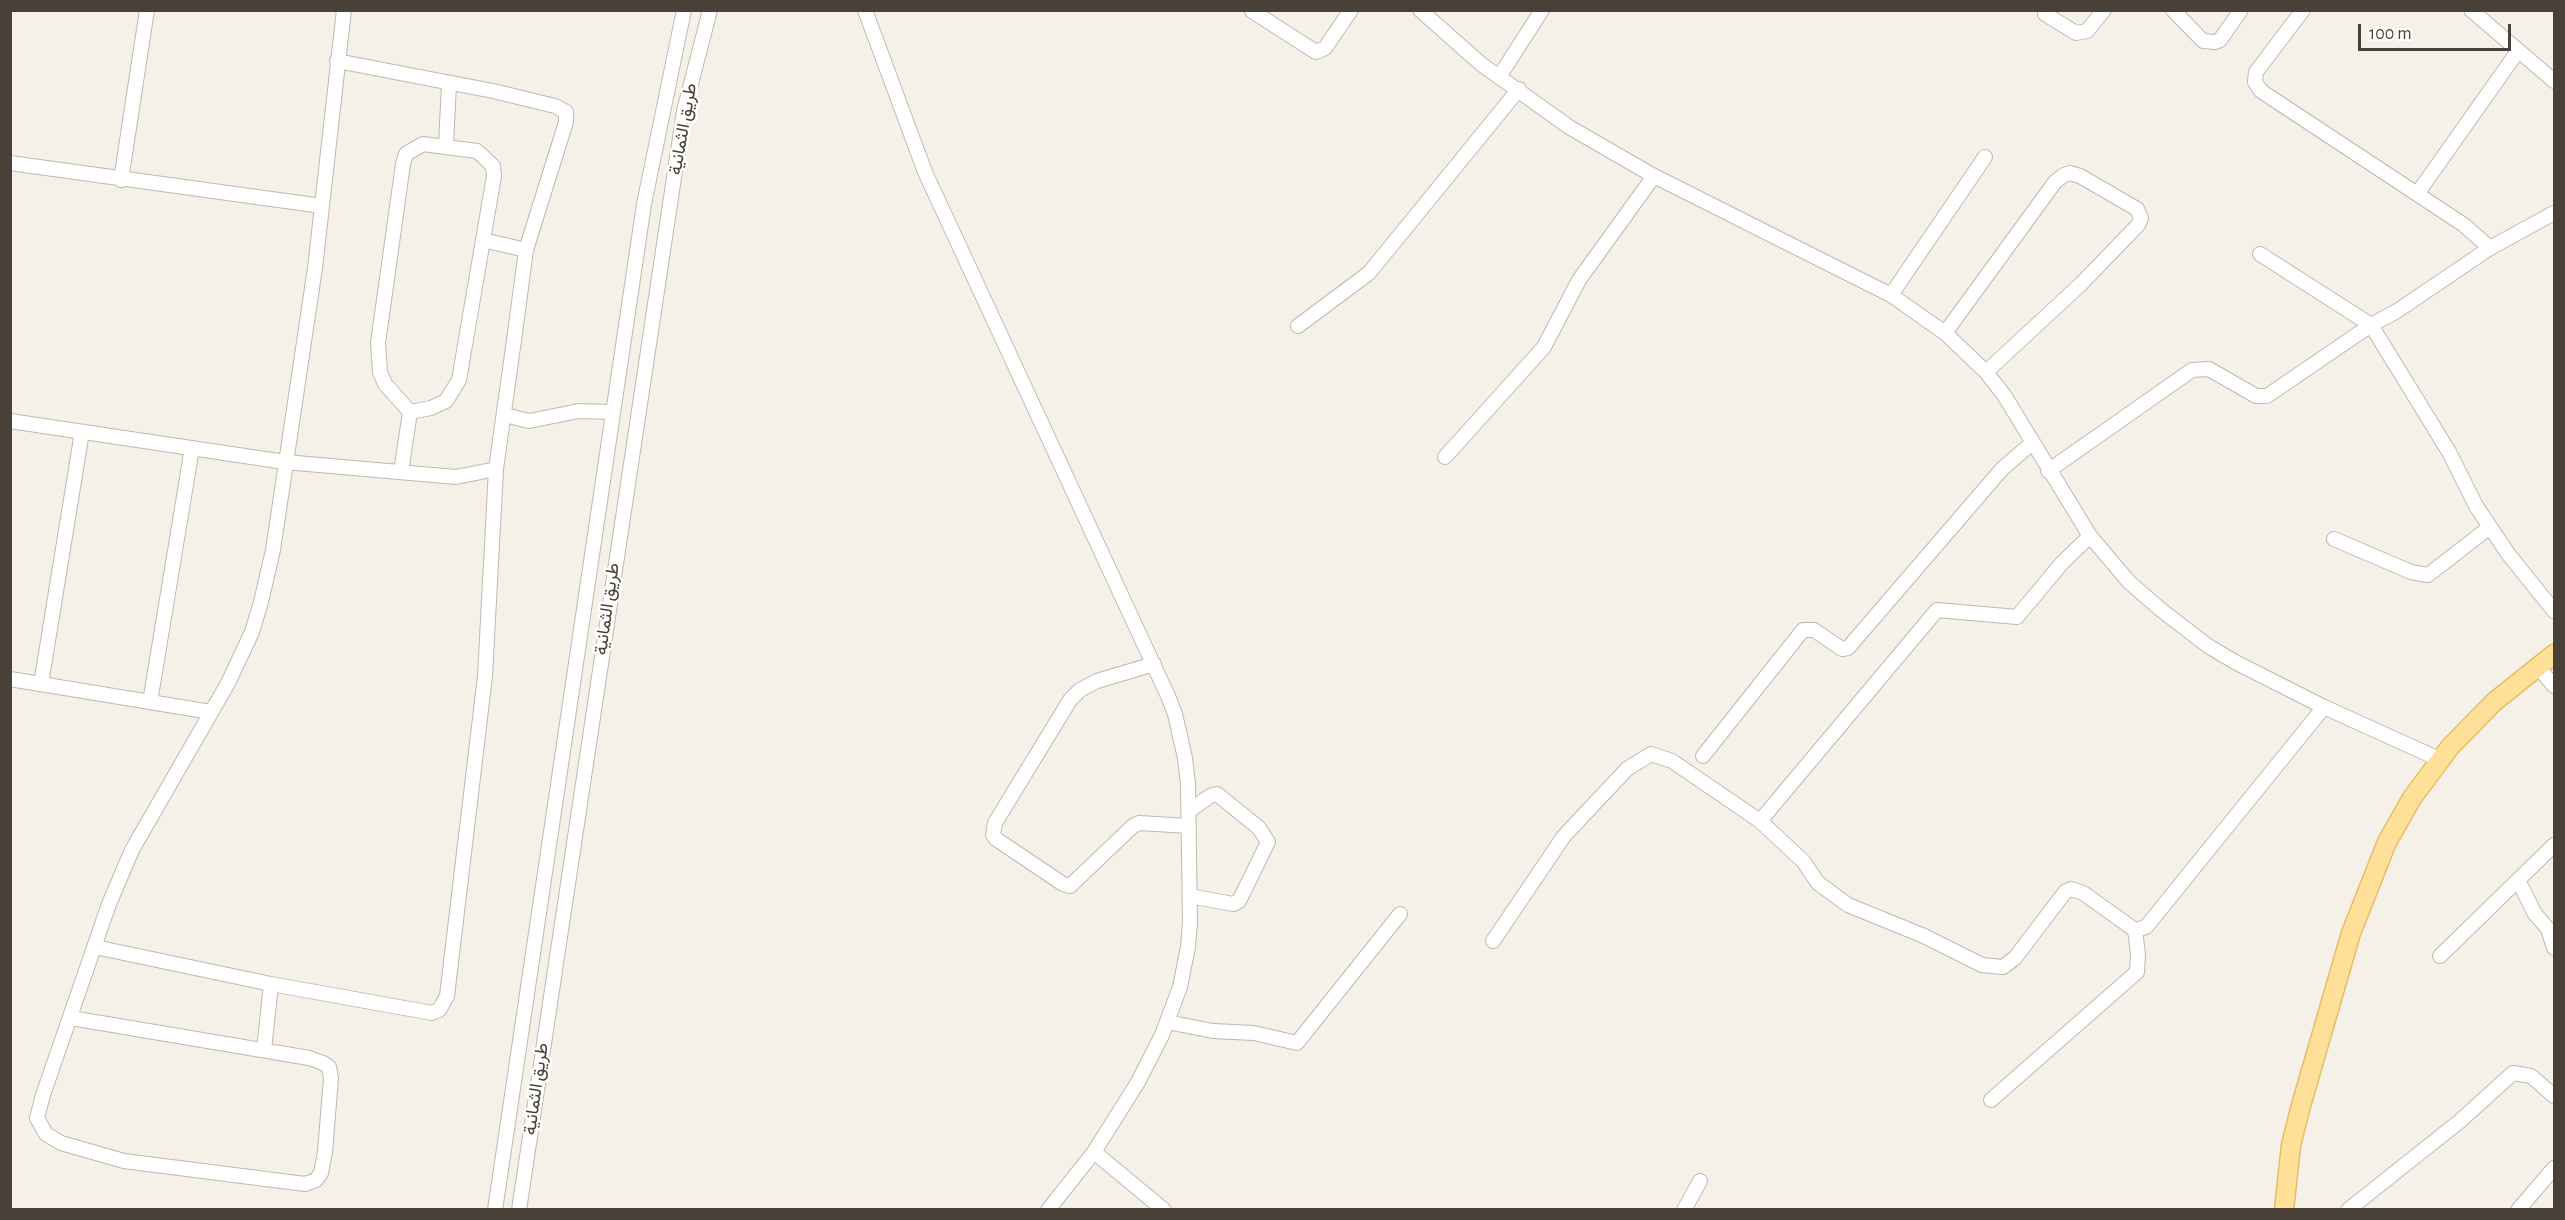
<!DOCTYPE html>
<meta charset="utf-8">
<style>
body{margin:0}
#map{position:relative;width:2565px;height:1220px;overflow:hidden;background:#f5f1e9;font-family:"Alegreya Sans",sans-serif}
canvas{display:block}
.frame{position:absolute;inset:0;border:12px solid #494137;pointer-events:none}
.scale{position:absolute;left:2358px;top:24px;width:153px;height:27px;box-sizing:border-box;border:3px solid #494137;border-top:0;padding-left:8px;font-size:18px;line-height:21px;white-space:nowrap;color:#494137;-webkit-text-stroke:4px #fff;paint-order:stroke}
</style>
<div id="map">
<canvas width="2565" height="1220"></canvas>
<div class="frame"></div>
<div class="scale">100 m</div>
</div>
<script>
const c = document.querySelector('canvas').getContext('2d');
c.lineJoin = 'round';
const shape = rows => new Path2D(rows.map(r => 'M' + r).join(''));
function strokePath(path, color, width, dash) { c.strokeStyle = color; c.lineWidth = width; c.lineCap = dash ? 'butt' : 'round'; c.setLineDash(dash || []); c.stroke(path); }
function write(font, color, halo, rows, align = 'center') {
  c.font = font + ' "Alegreya Sans",Vazirmatn,sans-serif'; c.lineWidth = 5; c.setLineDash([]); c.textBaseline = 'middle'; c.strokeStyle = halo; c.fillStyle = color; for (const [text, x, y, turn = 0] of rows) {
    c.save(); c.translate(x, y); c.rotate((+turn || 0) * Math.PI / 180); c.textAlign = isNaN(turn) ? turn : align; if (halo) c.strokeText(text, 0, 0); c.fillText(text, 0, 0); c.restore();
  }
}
const minor = shape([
 [865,10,925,172,1168,696,1175,714,1185,758,1188,784,1190,923,1188,947,1180,987,1162,1035,1138,1082,1094,1152,1048,1210],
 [1420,10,1481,64,1569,127,1654,176,1891,295,1945,333,1986,372,2004,395,2090,536,2129,582,2160,609,2208,646,2235,662,2324,707,2441,760],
 [2173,10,2203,41,2215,42,2220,40,2241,10],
 [2303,10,2256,72,2255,82,2261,91,2464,225,2490,248,2397,311,2371,325,2449,452,2476,506,2509,555,2554,611],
 [2471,10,2554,81],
 [1252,11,1316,52,1325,48,1351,10],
 [2045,14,2076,33,2087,31,2104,10],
 [1499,77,1542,10],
 [423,144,477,151,493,166,494,176,459,380,446,401,431,408,410,412,385,384,380,372,378,343,403,164,406,154,423,144],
 [446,145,449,84],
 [10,163,322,206],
 [121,180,147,10],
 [2417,194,2518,51],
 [483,240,526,250],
 [2490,248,2554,213],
 [1891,295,1985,157],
 [1298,326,1369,273,1519,89],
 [1945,333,2055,182,2064,175,2070,173,2080,176,2137,209,2141,218,2138,225,2081,284,1986,372],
 [505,415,529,421,579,411,612,412],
 [10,421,285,462,456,477,496,469],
 [1445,457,1544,347,1579,280,1654,176],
 [2048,471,2192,370,2209,369,2256,396,2267,396,2371,325,2260,254],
 [401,472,410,412],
 [2334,539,2411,572,2428,575,2490,527],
 [1154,664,1097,681,1080,690,1070,700,995,823,993,835,996,839,1063,884,1070,886,1133,826,1139,823,1189,826],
 [2537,666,2554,686],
 [10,679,211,712],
 [41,684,82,432],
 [150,702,192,448],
 [1703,756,1803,630,1814,630,1842,649,1848,648,2002,469,2032,443],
 [1189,811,1210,796,1217,794,1259,828,1268,842,1239,901,1233,904,1190,896],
 [1760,821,1937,610,2017,617,2062,563,2090,536],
 [2518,880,2535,914,2548,929,2554,948],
 [1493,941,1564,836,1627,769,1651,754,1672,761,1760,821,1803,861,1818,883,1848,905,1924,936,1982,965,2003,967,2015,958,2065,892,2071,889,2083,893,2135,930,2146,927,2324,707],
 [95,947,271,984,432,1013,439,1010,447,996,485,676,496,469,515,333,526,250,566,122,566,112,555,106,493,91,337,61],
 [2440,956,2554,845],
 [71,1018,309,1058,323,1063,329,1067,331,1078,325,1152,321,1173,316,1180,305,1184,124,1161,61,1143,46,1134,37,1118,43,1095,109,904,132,850,228,683,252,632,261,602,273,550,315,268,344,10],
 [1167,1022,1213,1031,1254,1033,1297,1043,1400,914],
 [264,1050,271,984],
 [1991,1100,2137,972,2138,954,2135,930],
 [1094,1152,1164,1210],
 [495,1210,644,204,684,10],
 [519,1210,684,111,710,10],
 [1684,1210,1700,1181],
 [2348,1210,2460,1121,2513,1073,2531,1076,2554,1096],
 [2518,1210,2554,1168]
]);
const major = shape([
 [2284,1210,2291,1145,2300,1109,2351,933,2387,842,2412,798,2450,747,2494,702,2554,654]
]);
const streetNames = [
 ["طريق الثمانية",683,129,-80],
 ["طريق الثمانية",607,609,-82],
 ["طريق الثمانية",536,1089,-82]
];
strokePath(minor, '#c0b9ab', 16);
strokePath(major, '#e6bd66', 21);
strokePath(minor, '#fff', 14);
strokePath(major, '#ffe098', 18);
write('18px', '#494137', '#fff', streetNames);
</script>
